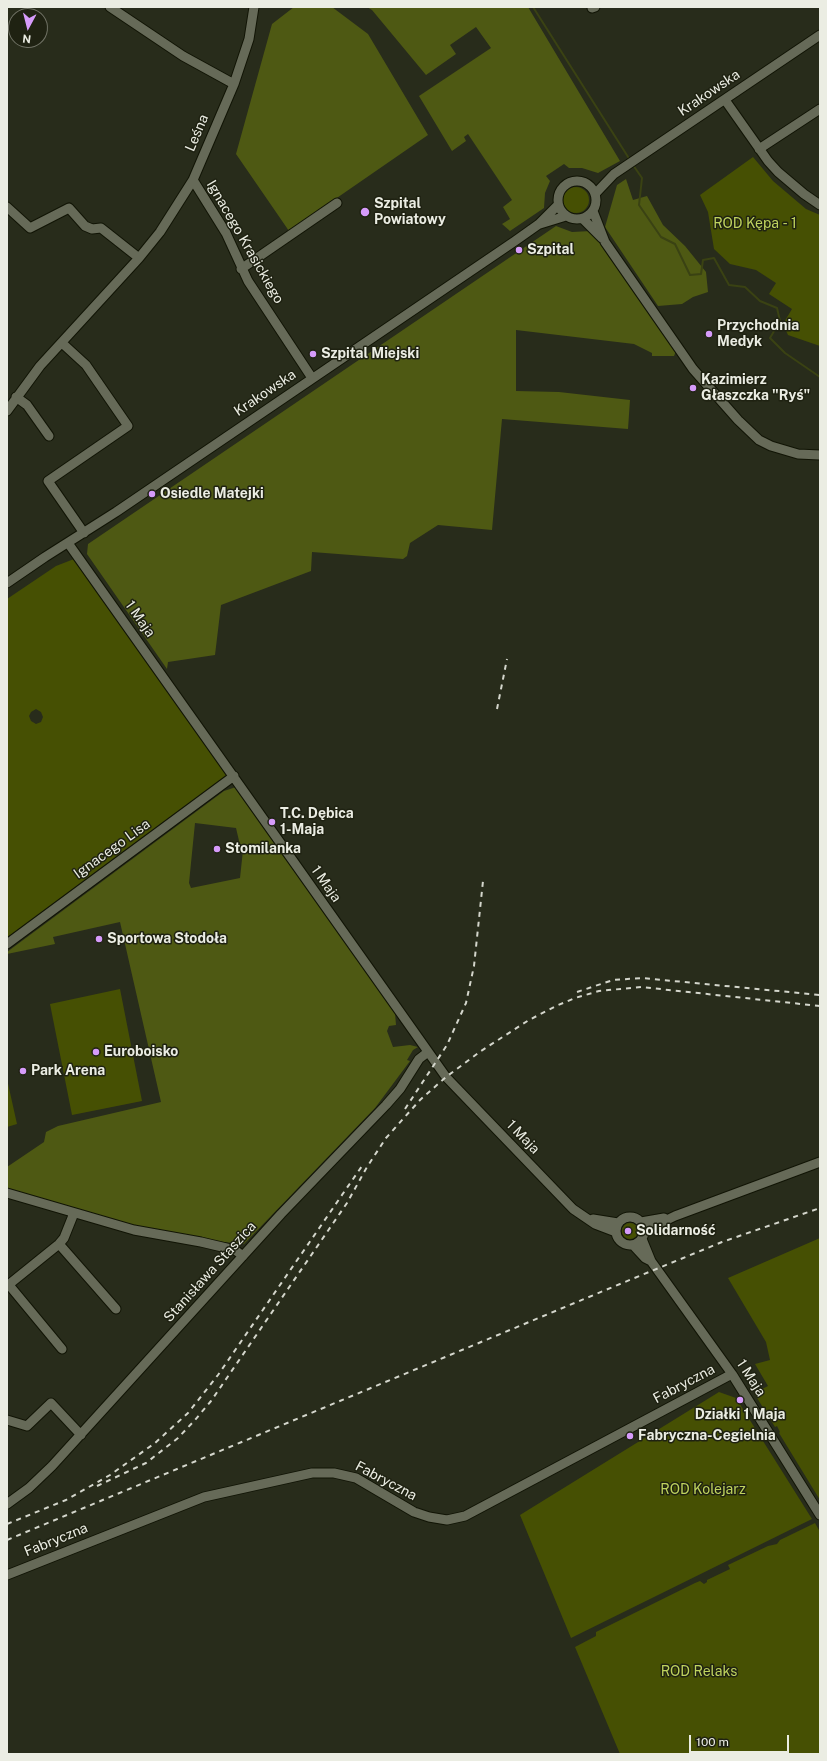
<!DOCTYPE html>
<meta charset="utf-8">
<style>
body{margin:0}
#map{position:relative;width:827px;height:1761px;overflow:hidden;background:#282c1b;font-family:"Public Sans",sans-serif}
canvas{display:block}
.frame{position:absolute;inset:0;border:8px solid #ebede3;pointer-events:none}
.north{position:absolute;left:8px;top:8px;width:40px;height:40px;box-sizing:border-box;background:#1f2212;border:1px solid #717366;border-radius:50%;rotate:187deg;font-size:11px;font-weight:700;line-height:16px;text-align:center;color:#ebede3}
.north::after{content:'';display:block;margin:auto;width:14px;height:18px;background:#d69bfa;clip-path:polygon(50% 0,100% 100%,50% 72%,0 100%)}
.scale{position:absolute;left:689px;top:1735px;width:100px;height:18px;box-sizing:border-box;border:2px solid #ebede3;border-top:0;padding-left:5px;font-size:12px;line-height:14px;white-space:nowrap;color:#ebede3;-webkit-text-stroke:3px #1f2212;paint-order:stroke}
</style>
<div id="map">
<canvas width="827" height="1761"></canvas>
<div class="frame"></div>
<div class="north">N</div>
<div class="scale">100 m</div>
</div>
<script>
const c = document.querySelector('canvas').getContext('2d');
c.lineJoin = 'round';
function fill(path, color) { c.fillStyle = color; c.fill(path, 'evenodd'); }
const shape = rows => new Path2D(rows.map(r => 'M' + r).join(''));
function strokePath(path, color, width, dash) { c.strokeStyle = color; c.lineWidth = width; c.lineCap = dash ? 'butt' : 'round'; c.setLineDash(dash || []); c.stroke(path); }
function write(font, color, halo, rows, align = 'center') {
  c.font = font + ' "Public Sans",sans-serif'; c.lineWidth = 3; c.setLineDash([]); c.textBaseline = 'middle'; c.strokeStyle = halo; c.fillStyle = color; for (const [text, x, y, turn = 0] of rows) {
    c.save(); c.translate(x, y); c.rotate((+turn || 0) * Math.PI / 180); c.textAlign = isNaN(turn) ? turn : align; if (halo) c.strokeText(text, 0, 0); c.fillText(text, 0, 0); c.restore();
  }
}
const green = shape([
 [753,157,773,181,806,209,820,215,820,346,788,335,783,324,792,309,769,294,776,283,756,270,730,264,714,249,708,212,700,195],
 '563 200a13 13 0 1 1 26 0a13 13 0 1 1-26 0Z',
 [74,559,227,773,227,777,7,941,7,599,56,566],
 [36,709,41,712,43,717,41,722,36,724,31,721,29,716,31,712],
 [120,989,142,1101,72,1115,50,1004],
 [7,1079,17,1124,7,1127],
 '622 1231a8 8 0 1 1 16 0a8 8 0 1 1-16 0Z',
 [820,1238,820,1500,779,1433,780,1432,777,1426,775,1427,754,1393,768,1386,755,1364,770,1360,766,1342,728,1278],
 [719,1392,736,1398,812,1519,571,1638,520,1515],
 [815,1523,820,1532,820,1754,620,1754,575,1647,596,1636,596,1632,695,1583,700,1581,704,1584,707,1582,707,1580,730,1569,728,1565,768,1546,777,1544,780,1540]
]);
const forest = shape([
 [294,7,332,7,368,34,428,135,289,231,236,154,272,24],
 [367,7,528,7,620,161,598,173,582,168,569,168,564,164,546,176,550,181,545,193,544,208,510,231,502,224,510,219,503,207,512,200,468,134,464,137,466,141,452,151,419,96,491,48,476,27,450,45,456,54,426,75,372,10],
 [626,179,633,200,647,196,663,225,685,246,706,272,708,292,693,297,682,304,658,306,605,227,617,185],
 [556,226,572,232,591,231,676,351,674,356,652,356,652,353,634,344,516,330,516,391,559,392,630,400,628,429,502,419,492,530,438,525,410,543,407,556,403,559,312,552,311,571,221,605,215,655,168,662,167,669,87,554,88,544],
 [236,787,395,1013,396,1025,389,1026,387,1031,393,1047,410,1045,418,1047,413,1050,407,1060,410,1061,375,1108,244,1244,213,1241,135,1226,7,1189,7,1167,44,1142,46,1132,58,1126,161,1102,120,922,53,937,55,944,7,954,7,952,224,791],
 [195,823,236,828,240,845,243,850,240,878,191,888,189,883]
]);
const stream = shape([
 [533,7,630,160],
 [633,165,642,178,639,205,661,237,675,244,690,275,701,274,703,260,714,258,729,285,745,287,760,301,777,308,780,321,770,338,785,353,820,377]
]);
const minor = shape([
 [110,7,183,56,234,84],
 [592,8,595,7],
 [725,100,768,161,778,172,804,194,820,205],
 [759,149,820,109],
 [193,180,226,233,248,281,312,378],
 '558 200a19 19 0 1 1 38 0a19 19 0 1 1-38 0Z',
 [595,194,614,174,820,35],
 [7,207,30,228,69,208,85,226,92,229,101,228,139,258],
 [593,211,605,242,693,369,738,420,759,440,771,446,798,454,820,455],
 [583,219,602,238],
 [540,224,566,216],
 [241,269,337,203],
 [62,343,86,365,128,426,48,481,84,533],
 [16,397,27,405,49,436],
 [7,411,40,366,139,258,160,232,193,180,234,84,249,39,254,7],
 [68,543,446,1077,573,1209,595,1224,616,1232],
 [7,583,45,557,116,512,515,241,539,224,558,205],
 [7,944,234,776],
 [7,1193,134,1230,201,1242,235,1250,243,1256],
 '616 1231a14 14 0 1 1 28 0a14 14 0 1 1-28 0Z',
 [593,1219,618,1223],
 [641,1222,664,1218],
 [644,1231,675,1216,820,1162],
 [642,1239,651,1261,732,1374,820,1515],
 [59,1244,116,1309],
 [633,1245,645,1258,651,1261],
 [9,1285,62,1349],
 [7,1286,59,1244,64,1238,74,1213],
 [7,1420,27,1426,51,1403,81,1435],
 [7,1504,29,1488,52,1466,281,1214,386,1105,400,1089,419,1059,428,1052],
 [7,1575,204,1497,312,1473,334,1473,356,1478,414,1512,429,1517,447,1520,465,1516,732,1374]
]);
const rail = shape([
 [497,709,507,659],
 [577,992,613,980,642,978,820,995],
 [405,1109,447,1045,466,1003,474,966,483,881],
 [97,1486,146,1463,178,1438,195,1420,211,1401,347,1203,367,1167,386,1138,420,1100,446,1077,481,1051,529,1020,556,1006,575,998,599,991,641,987,820,1006],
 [7,1524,66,1500,110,1475,155,1443,188,1413,218,1375,362,1166],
 [7,1540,632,1279,722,1242,820,1208]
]);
const markers = [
 [365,212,5,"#d69bfa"],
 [519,250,4,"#d69bfa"],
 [709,334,4,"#d69bfa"],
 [313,354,4,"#d69bfa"],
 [693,388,4,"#d69bfa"],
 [152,494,4,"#d69bfa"],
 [272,822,4,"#d69bfa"],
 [217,849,4,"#d69bfa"],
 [99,939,4,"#d69bfa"],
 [96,1052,4,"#d69bfa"],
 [23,1071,4,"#d69bfa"],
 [628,1231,4,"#d69bfa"],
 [740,1400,4,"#d69bfa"],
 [630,1436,4,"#d69bfa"]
];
const streetNames = [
 ["Krakowska",709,93,-34],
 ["Leśna",197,133,-67],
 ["Ignacego Krasickiego",245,242,60],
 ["Krakowska",265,393,-34],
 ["1 Maja",140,619,55],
 ["Ignacego Lisa",112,849,-36],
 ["1 Maja",326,884,55],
 ["1 Maja",523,1137,46],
 ["Stanisława Staszica",210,1272,-48],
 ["1 Maja",751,1378,57],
 ["Fabryczna",684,1384,-28],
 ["Fabryczna",386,1481,28],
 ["Fabryczna",56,1540,-22]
];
const poiNames = [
 ["Szpital",374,204],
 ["Powiatowy",374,220],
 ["Szpital",527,250],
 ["Przychodnia",717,326],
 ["Medyk",717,342],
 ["Szpital Miejski",321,354],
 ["Kazimierz",701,380],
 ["Głaszczka \"Ryś\"",701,396],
 ["Osiedle Matejki",160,494],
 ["T.C. Dębica",280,814],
 ["1-Maja",280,830],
 ["Stomilanka",225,849],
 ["Sportowa Stodoła",107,939],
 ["Euroboisko",104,1052],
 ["Park Arena",31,1071],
 ["Solidarność",636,1231],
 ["Działki 1 Maja",740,1415,"center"],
 ["Fabryczna-Cegielnia",638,1436]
];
const parkNames = [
 ["ROD Kępa - 1",755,224],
 ["ROD Kolejarz",703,1490],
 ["ROD Relaks",699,1672]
];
fill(green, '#465003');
fill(forest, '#4e5913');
strokePath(stream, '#3a4213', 2);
strokePath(minor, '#111405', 11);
strokePath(minor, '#666a58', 9);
strokePath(rail, '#d4d6cc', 2, [5, 5]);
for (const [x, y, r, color] of markers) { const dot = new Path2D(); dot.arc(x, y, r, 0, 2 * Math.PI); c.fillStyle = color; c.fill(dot); strokePath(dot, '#1f2212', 1.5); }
write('14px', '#ebede3', '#1f2212', streetNames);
write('bold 14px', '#ebede3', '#1f2212', poiNames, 'left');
write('14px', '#bfd35e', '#1f2212', parkNames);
</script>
